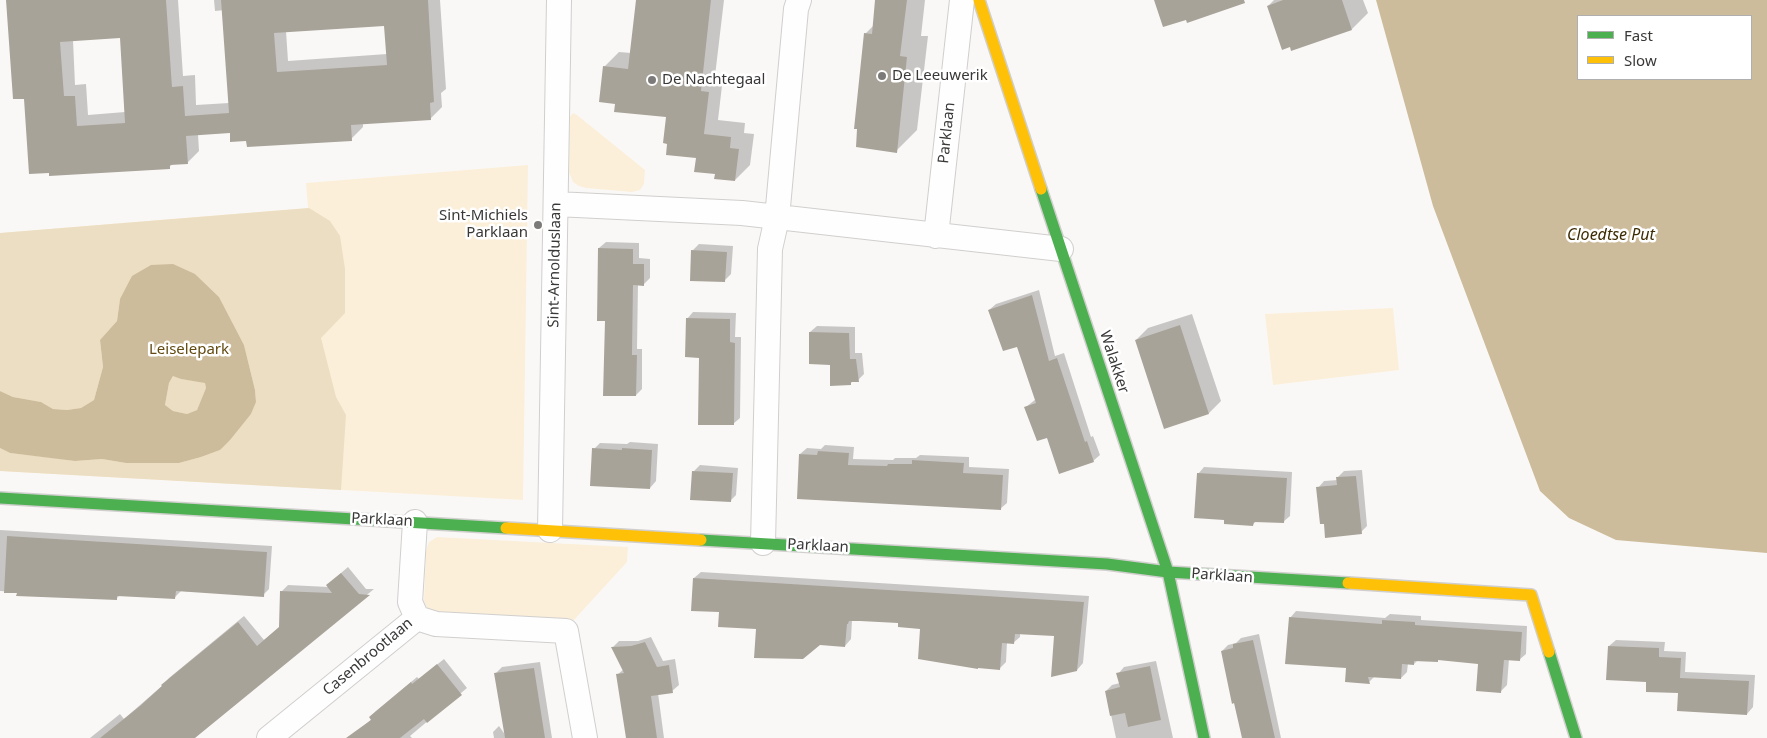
<!DOCTYPE html>
<style>
body{margin:0}
#map{position:relative;width:1767px;height:738px;overflow:hidden;background:#faf8f6;font-family:"Noto Sans",sans-serif}
canvas{display:block}
.legend{position:absolute;left:1577px;top:15px;width:175px;height:65px;box-sizing:border-box;background:#fff;border:1px solid #b0afaf;margin:0;padding:6px 9px;list-style:none;font-size:15px;color:#393837}
.legend li{display:flex;align-items:center;gap:10px;height:25px}
.legend b{width:25px;border:1px solid #b0afaf}
</style>
<div id="map">
<canvas width="1767" height="738"></canvas>
<ul class="legend">
<li><b style="height:6px;background:#4caf50"></b>Fast</li>
<li><b style="height:6px;background:#ffc107"></b>Slow</li>
</ul>
</div>
<script>
const c = document.querySelector('canvas').getContext('2d');
c.lineJoin = 'round';
function fill(path, color) { c.fillStyle = color; c.fill(path, 'evenodd'); }
const shape = rows => new Path2D(rows.map(r => 'M' + r).join(''));
function strokePath(path, color, width, dash) { c.strokeStyle = color; c.lineWidth = width; c.lineCap = dash ? 'butt' : 'round'; c.setLineDash(dash || []); c.stroke(path); }
function write(font, color, halo, rows, align = 'center') {
  c.font = font + ' "Noto Sans",sans-serif'; c.lineWidth = 5; c.setLineDash([]); c.textBaseline = 'middle'; c.strokeStyle = halo; c.fillStyle = color; for (const [text, x, y, turn = 0] of rows) {
    c.save(); c.translate(x, y); c.rotate((+turn || 0) * Math.PI / 180); c.textAlign = isNaN(turn) ? turn : align; if (halo) c.strokeText(text, 0, 0); c.fillText(text, 0, 0); c.restore();
  }
}
const green = shape([
 [573,113,577,115,645,170,644,184,640,190,632,192,586,188,579,186,573,182,569,172,570,117],
 [528,165,523,500,0,471,0,233,308,208,306,183],
 [1393,308,1399,370,1273,385,1265,314],
 [437,537,628,547,627,562,573,621,439,615,428,610,424,601,426,551,429,542]
]);
const forest = shape([
 [309,208,330,221,340,236,345,269,345,313,321,338,336,397,346,415,341,490,0,471,0,448,10,453,54,458,75,461,102,459,126,463,179,463,201,457,220,450,251,414,256,401,255,390,244,345,219,297,195,274,120,299,117,321,100,340,103,367,94,400,81,408,67,410,53,409,41,402,13,397,0,391,0,233],
 [174,375,181,379,205,382,206,388,197,410,187,414,173,411,165,405,169,383]
]);
const water = shape([
 [1376,0,1767,0,1767,553,1616,540,1569,518,1540,491,1433,206],
 [1751,16,1751,79,1578,79,1578,16],
 [173,264,195,274,219,297,244,345,255,390,256,402,251,414,230,440,220,450,201,457,179,463,126,463,102,459,75,461,10,453,0,448,0,391,13,397,41,402,53,409,67,410,81,408,94,400,103,367,100,340,117,321,120,299,132,276,151,265],
 [173,376,181,379,205,383,206,388,197,410,187,414,173,411,165,405,169,383]
]);
const shadow = shape([
 [7,0,181,0,178,0,183,76,195,75,196,105,229,103,255,0,440,0,446,89,441,93,442,107,430,119,363,123,363,127,351,139,247,139,231,132,198,134,199,151,187,163,173,164,169,167,50,175,26,98],
 [385,24,387,54,288,61,286,31],
 [121,37,125,112,88,115,86,84,75,85,73,40],
 [214,0,245,0,236,9,215,11],
 [637,0,724,0,715,76,723,77,718,120,745,123,744,133,754,134,750,165,735,180,697,157,667,116,617,103,604,67,619,52,631,53],
 [877,0,925,0,921,36,928,36,917,130,896,151,865,34,874,25],
 [1274,0,1363,0,1368,13,1352,29,1268,6],
 [606,242,639,243,639,258,650,259,650,278,644,284,638,284,637,349,642,349,642,389,636,395,606,320,599,248],
 [699,244,733,246,731,274,725,280,693,250],
 [1039,290,1055,356,1064,353,1091,437,1093,436,1100,455,1093,461,1048,437,1026,407,1036,399,1018,345,989,310,996,304],
 [693,312,736,313,735,337,741,337,740,418,733,424,687,319],
 [1192,314,1221,401,1209,413,1165,428,1136,340,1148,328],
 [817,326,855,327,855,353,862,353,864,374,858,380,854,380,850,384,831,364,810,332],
 [630,442,658,444,656,481,650,488,594,449,600,443,627,444],
 [825,445,854,447,853,459,893,460,895,458,916,458,920,455,969,457,969,467,1009,469,1007,503,1000,509,800,454,807,448,821,449],
 [700,465,738,468,736,495,730,501,694,471],
 [1204,467,1292,472,1290,516,1283,522,1257,521,1253,524,1225,519,1198,474],
 [1362,470,1367,526,1361,532,1325,522,1318,488,1324,481,1338,480,1337,478,1344,471],
 [0,530,272,546,269,589,263,595,181,591,175,597,120,595,117,598,0,591],
 [348,567,366,589,374,589,194,737,195,738,90,738,120,714,124,719,163,685,169,678,244,616,264,640,280,627,282,591,288,585,329,587,334,579],
 [701,572,1089,596,1083,663,1077,670,1056,635,1020,633,1020,637,1013,643,1007,642,1006,662,1000,668,922,628,899,622,852,620,851,639,845,646,757,628,720,611,694,578],
 [1296,611,1385,618,1390,614,1421,616,1421,620,1527,626,1526,654,1519,660,1509,659,1507,685,1501,691,1479,662,1439,659,1418,660,1414,664,1408,663,1407,672,1401,678,1375,676,1369,682,1348,667,1290,618],
 [1259,634,1281,738,1243,738,1222,651,1228,645,1236,643,1241,638],
 [651,637,663,661,675,659,679,685,672,691,658,693,664,738,627,738,617,675,624,669,613,647,619,641,638,641],
 [1616,640,1665,642,1664,651,1686,652,1685,672,1755,675,1753,707,1747,714,1648,681,1609,646],
 [444,659,467,688,410,736,412,738,349,738,372,719,370,717,376,711,417,677,419,679],
 [1156,661,1173,738,1116,738,1106,691,1112,685,1120,683,1118,674,1124,667],
 [540,662,552,738,494,738,493,732,499,726,506,736,495,674,502,667]
]);
const building = shape([
 [6,0,166,0,172,87,183,86,185,116,229,113,221,0,428,0,434,102,430,103,431,120,351,125,352,141,247,147,246,141,230,142,230,133,186,136,188,164,170,165,170,169,49,176,49,173,29,174,24,99,13,99],
 [384,26,387,65,277,72,274,33],
 [120,38,125,123,77,126,75,96,64,96,60,42],
 [636,0,711,0,701,91,709,92,704,134,731,137,730,148,739,149,735,181,714,179,715,174,694,172,696,158,666,155,667,144,663,143,666,117,614,112,615,104,599,102,603,66,628,69],
 [875,0,907,0,900,56,907,57,897,153,856,147,857,129,854,129,864,33,872,34],
 [1154,0,1244,0,1245,3,1187,23,1186,20,1163,27],
 [1283,0,1342,0,1352,30,1291,51,1290,47,1282,50,1267,6],
 [598,248,633,249,633,264,644,264,644,286,633,285,632,355,637,355,636,396,603,396,605,321,597,321],
 [691,250,727,252,725,282,690,281],
 [1032,295,1049,361,1057,358,1085,442,1087,441,1094,462,1059,474,1047,438,1037,441,1024,407,1036,403,1017,347,1003,351,988,310],
 [686,318,730,319,730,342,735,343,734,425,698,425,699,358,685,357],
 [1180,325,1209,414,1164,429,1135,340],
 [809,332,849,333,850,359,856,359,859,382,851,382,851,385,830,386,830,365,809,364],
 [592,448,622,450,622,448,652,450,650,489,590,486],
 [818,451,849,453,848,465,887,466,888,464,912,464,912,460,964,463,963,473,1003,475,1001,510,797,499,799,454,817,455],
 [692,471,733,473,731,502,690,500],
 [1197,473,1287,478,1284,523,1254,522,1253,526,1224,524,1224,520,1194,518],
 [1356,476,1362,534,1325,538,1324,524,1320,524,1316,487,1337,485,1336,477],
 [7,536,267,552,264,597,176,591,175,599,117,596,117,600,16,596,17,593,4,593],
 [341,573,359,594,370,595,195,738,100,738,140,706,162,686,161,685,238,622,257,646,279,627,280,591,332,593,326,585],
 [693,578,1084,602,1077,671,1051,677,1054,636,1015,634,1014,644,1002,643,1000,670,978,668,978,669,918,659,920,629,898,627,898,623,860,621,849,621,848,624,847,624,845,647,820,645,803,659,754,658,756,629,718,627,719,612,691,611],
 [1289,617,1382,624,1382,620,1415,622,1415,625,1522,632,1520,661,1504,660,1501,693,1476,691,1478,664,1438,660,1438,662,1414,661,1414,665,1402,664,1401,679,1368,677,1370,684,1345,682,1346,668,1285,664],
 [1253,640,1275,738,1242,738,1234,703,1232,704,1221,651,1233,648,1233,644],
 [645,642,657,667,669,665,673,693,651,696,657,738,626,738,616,674,624,673,611,647,631,646],
 [1608,646,1659,648,1659,657,1681,658,1680,678,1749,681,1747,715,1677,711,1678,693,1646,692,1646,682,1606,680],
 [437,664,462,695,427,723,424,719,400,738,346,738,371,720,369,717,411,682,412,684],
 [1150,666,1161,720,1128,727,1125,713,1110,716,1105,691,1120,687,1116,673],
 [534,668,545,738,505,738,494,673]
]);
const street = shape([
 [556,204,742,213,1061,249],
 [936,236,962,0],
 [550,530,559,0],
 [763,543,770,249,777,218,796,9,799,0],
 [417,618,436,624,566,631,585,738],
 [269,738,417,618,410,602,415,522]
]);
const fast = shape([
 [1041,189,1168,572,1204,738],
 [0,498,506,528],
 [701,540,1107,564,1168,572,1348,583],
 [1549,652,1576,738]
]);
const slow = shape([
 [979,0,1041,189],
 [506,528,701,540],
 [1348,583,1531,595,1549,652]
]);
const markers = [
 [882,76,5,"#7d7b7a"],
 [652,80,5,"#7d7b7a"],
 [538,225,5,"#7d7b7a"]
];
const poiNames = [
 ["De Leeuwerik",892,76],
 ["De Nachtegaal",662,80],
 ["Sint-Michiels",528,216,"right"],
 ["Parklaan",528,233,"right"]
];
const streetNames = [
 ["Parklaan",947,133,-84],
 ["Sint-Arnolduslaan",555,265,-89],
 ["Walakker",1114,362,72],
 ["Parklaan",382,520,3],
 ["Parklaan",818,546,3],
 ["Parklaan",1222,576,4],
 ["Casenbrootlaan",368,657,-40]
];
const parkNames = [
 ["Leiselepark",189,350]
];
const waterNames = [
 ["Cloedtse Put",1611,235]
];
fill(green, '#fbefd9');
fill(forest, '#ecdec3');
fill(water, '#cdbc9b');
fill(shadow, '#0003');
fill(building, '#a8a399');
strokePath(street, '#d1cfce', 26);
strokePath(fast, '#d1cfce', 14);
strokePath(slow, '#d1cfce', 14);
strokePath(street, '#fefefe', 24);
strokePath(fast, '#4caf50', 11);
strokePath(slow, '#ffc107', 11);
for (const [x, y, r, color] of markers) { const dot = new Path2D(); dot.arc(x, y, r, 0, 2 * Math.PI); c.fillStyle = color; c.fill(dot); strokePath(dot, '#fff', 2); }
write('15px', '#393837', '#fff', poiNames, 'left');
write('15px', '#393837', '#fff', streetNames);
write('15px', '#624a10', '#fff', parkNames);
write('italic 16px', '#3d2c03', '#fff', waterNames);
</script>
